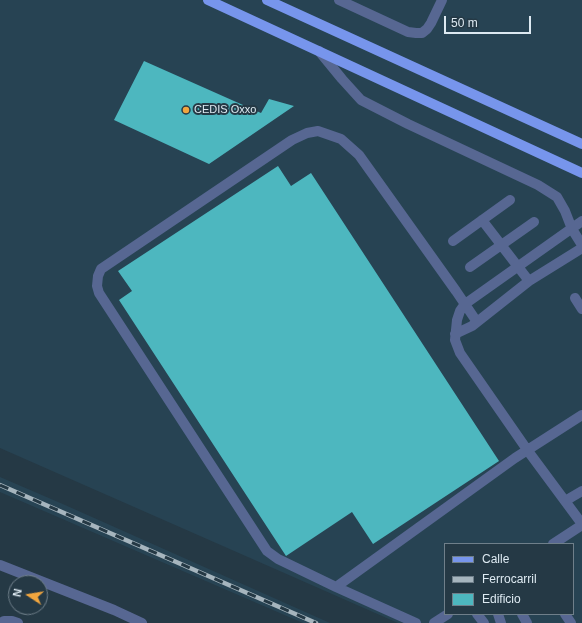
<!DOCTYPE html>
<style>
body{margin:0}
#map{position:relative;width:582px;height:623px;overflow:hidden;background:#253945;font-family:Helvetica,sans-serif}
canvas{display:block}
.legend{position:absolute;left:444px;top:543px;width:130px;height:72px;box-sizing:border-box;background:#253945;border:1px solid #6f7f8a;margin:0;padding:5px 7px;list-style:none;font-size:12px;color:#dde9f1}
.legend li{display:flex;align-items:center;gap:8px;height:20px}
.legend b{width:20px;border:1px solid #6f7f8a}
.north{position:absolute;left:8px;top:575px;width:40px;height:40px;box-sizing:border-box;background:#253945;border:1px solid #6f7f8a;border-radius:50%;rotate:282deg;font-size:11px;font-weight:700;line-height:16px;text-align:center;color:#dde9f1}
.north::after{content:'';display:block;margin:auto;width:14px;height:18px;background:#f1a63f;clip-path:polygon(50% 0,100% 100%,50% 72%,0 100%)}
.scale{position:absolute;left:444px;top:16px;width:87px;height:18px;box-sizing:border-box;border:2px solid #dde9f1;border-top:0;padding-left:5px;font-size:12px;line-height:14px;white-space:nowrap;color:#dde9f1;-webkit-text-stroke:3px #253945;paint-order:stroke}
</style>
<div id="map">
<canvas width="582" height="623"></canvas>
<ul class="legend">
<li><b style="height:5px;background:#7795ec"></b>Calle</li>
<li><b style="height:5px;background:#a6b5be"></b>Ferrocarril</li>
<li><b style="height:11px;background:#4db7bf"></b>Edificio</li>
</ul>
<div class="north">N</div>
<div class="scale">50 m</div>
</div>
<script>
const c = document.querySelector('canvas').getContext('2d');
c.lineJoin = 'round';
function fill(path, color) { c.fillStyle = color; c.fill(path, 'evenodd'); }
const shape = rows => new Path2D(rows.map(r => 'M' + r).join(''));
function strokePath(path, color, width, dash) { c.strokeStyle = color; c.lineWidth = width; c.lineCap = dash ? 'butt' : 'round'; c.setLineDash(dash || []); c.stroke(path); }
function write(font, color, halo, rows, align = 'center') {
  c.font = font + ' Helvetica,sans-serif'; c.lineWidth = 4; c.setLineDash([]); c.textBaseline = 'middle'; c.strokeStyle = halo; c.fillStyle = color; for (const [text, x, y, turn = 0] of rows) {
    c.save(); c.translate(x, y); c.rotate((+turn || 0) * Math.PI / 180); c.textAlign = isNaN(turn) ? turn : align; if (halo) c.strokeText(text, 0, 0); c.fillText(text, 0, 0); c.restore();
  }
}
const built = shape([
 [0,0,582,0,582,623,398,623,0,448],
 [445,544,573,544,573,614,445,614],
 [0,477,65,505,330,623,303,623,0,492]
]);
const building = shape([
 [144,61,261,113,269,99,294,106,209,164,114,120],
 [278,166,291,186,311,173,499,461,373,544,352,512,286,556,119,300,132,291,118,271]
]);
const minor = shape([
 [339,0,408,32,416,33,422,33,427,29,431,23,442,0],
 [319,51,342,79,361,100,408,124,538,185,557,197,565,211,572,229,582,245],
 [482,220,529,281],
 [582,221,465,304,460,311,457,320,455,340,460,353,528,451,582,524],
 [453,241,510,200],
 [470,267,534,222],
 [575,298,582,309],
 [455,334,472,326,529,281,582,248],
 [565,501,582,491],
 [553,544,582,525],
 [0,565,114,610,142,623],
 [336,587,515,458,582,415],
 [477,614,484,623],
 [498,614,501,623],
 [522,614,527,623],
 [565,614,571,623],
 [0,623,4,621,12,621,18,623],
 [416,623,336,587,278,559,267,551,99,293,97,286,98,276,101,269,292,140,307,133,318,131,341,139,359,155,456,291,477,322],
 [434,623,448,614]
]);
const major = shape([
 [208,0,582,173],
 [267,0,582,144]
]);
const rail = shape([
 [0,485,316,623]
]);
const markers = [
 [186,110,4,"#f1a63f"]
];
const poiNames = [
 ["CEDIS Oxxo",194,110]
];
fill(built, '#274353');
fill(building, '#4db7bf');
strokePath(minor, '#576792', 10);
strokePath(major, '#7795ec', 10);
strokePath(rail, '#a6b5be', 4.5);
strokePath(rail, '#253945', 3, [9]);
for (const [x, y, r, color] of markers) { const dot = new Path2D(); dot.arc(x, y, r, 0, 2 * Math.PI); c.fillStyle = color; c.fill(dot); strokePath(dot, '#253945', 1.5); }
write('11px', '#dde9f1', '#253945', poiNames, 'left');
</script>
